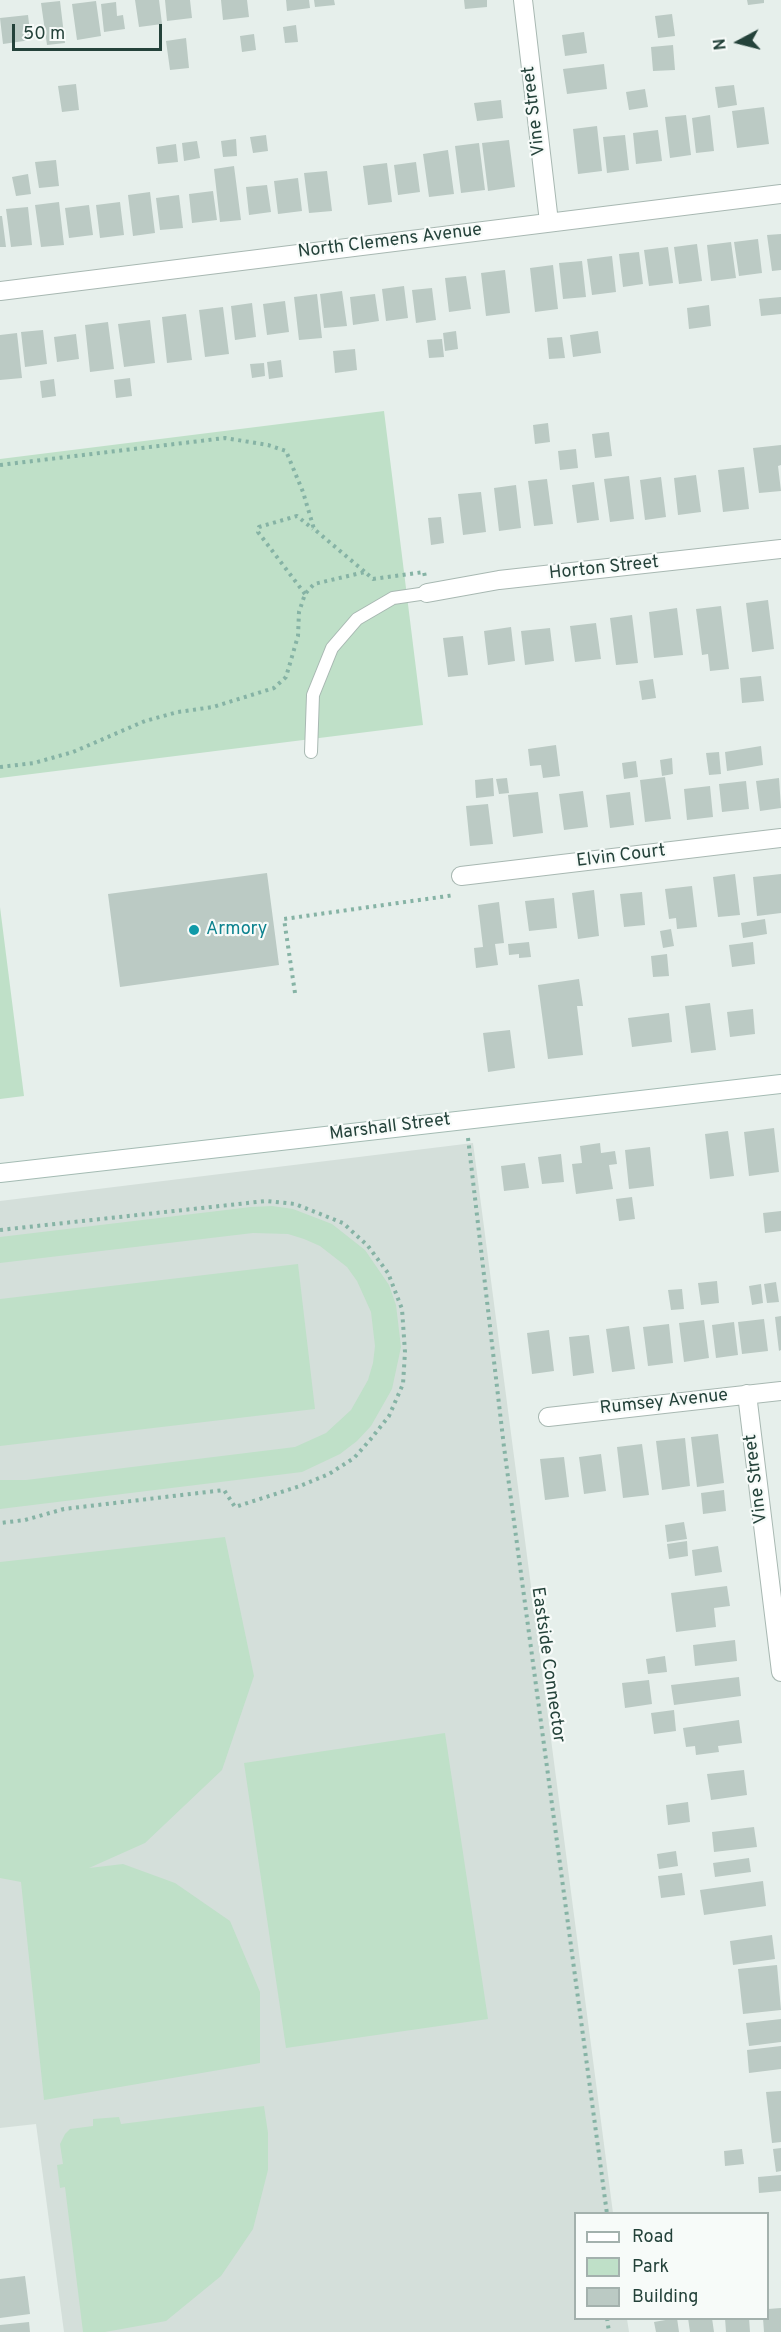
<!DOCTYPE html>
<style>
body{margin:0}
#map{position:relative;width:781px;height:2332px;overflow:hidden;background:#e6efeb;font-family:Overpass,sans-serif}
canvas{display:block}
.legend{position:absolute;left:574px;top:2212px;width:195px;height:108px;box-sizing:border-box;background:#f7fbf9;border:2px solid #a3b1ad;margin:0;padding:8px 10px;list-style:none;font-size:18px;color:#24423a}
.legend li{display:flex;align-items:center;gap:12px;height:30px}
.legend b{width:30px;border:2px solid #a3b1ad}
.north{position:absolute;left:709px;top:12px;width:60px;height:60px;-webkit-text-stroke:4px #f7fbf9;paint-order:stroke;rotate:263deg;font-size:16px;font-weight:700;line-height:24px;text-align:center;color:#24423a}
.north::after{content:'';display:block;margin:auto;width:21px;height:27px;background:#24423a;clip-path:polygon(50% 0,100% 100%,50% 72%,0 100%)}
.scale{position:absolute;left:12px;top:24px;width:150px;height:27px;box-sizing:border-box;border:3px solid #24423a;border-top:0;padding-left:8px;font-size:18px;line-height:21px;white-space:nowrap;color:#24423a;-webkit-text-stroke:4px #f7fbf9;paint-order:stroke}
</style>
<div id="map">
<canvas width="781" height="2332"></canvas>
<ul class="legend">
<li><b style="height:8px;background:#fff"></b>Road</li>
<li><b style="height:16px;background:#bfe0c8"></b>Park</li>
<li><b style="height:16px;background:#bbcac4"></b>Building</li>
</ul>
<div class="north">N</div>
<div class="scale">50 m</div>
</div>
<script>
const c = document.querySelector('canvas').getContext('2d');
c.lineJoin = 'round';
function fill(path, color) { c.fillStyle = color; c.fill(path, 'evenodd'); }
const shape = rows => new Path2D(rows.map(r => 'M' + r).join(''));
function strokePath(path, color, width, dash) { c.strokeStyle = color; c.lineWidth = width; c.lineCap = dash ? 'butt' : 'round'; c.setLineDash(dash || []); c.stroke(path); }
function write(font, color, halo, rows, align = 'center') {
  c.font = font + ' Overpass,sans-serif'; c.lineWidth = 4.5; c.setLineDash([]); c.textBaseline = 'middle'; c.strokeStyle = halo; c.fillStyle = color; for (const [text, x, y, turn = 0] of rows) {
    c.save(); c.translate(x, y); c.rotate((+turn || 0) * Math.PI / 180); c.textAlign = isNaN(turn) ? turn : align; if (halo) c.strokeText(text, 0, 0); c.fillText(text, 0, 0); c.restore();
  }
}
const built = shape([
 [473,1143,613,2213,576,2214,576,2318,627,2319,629,2332,64,2332,36,2124,0,2128,0,1201]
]);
const green = shape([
 [384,411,423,725,0,778,0,459],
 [0,907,24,1096,0,1099],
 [272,1206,293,1209,332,1224,365,1250,389,1285,396,1305,401,1347,392,1389,371,1426,357,1441,340,1454,302,1472,0,1509,0,1480,26,1480,295,1447,326,1433,351,1410,368,1380,373,1363,375,1346,371,1312,357,1281,347,1267,320,1246,304,1239,288,1234,253,1233,0,1263,0,1237,251,1207],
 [298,1264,315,1409,0,1446,0,1299],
 [225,1537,254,1676,222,1770,145,1843,89,1868,123,1864,175,1883,230,1921,260,1992,260,2063,44,2100,21,1882,0,1878,0,1562],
 [445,1733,488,2019,286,2048,244,1763],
 [264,2106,268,2133,268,2170,253,2229,221,2276,166,2321,105,2332,83,2332,65,2187,60,2188,57,2165,63,2164,60,2144,65,2134,70,2129,93,2126,93,2119,119,2117,121,2124]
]);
const building = shape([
 [135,0,159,0,162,24,139,27],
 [165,0,190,0,192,18,167,21],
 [221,0,247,0,249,17,223,20],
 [286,0,309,0,310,8,287,11],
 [314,0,334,0,335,5,315,7],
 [464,0,487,0,487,7,465,9],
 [747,0,764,0,764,3,748,5],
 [60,1,65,43,47,45,41,3],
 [96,1,101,36,77,40,72,4],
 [116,2,117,16,123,15,125,29,104,32,101,4],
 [672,14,675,36,658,38,655,16],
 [28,15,31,40,3,44,0,18],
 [296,25,298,42,285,43,283,27],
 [584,32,587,53,565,56,562,35],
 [254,34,256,50,242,52,240,36],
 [186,38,189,68,170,70,166,41],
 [673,45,675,70,653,71,651,47],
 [604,64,607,89,567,94,563,69],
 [76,84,79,110,62,112,58,86],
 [734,85,737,105,718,108,715,87],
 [645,89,648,107,629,110,626,92],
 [501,100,503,118,477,121,474,103],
 [764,107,769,144,737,148,732,111],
 [686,115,691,155,670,158,665,117],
 [710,115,714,151,696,153,692,118],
 [597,126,602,171,578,174,573,129],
 [658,130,662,161,636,164,633,133],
 [266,135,268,151,253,153,250,137],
 [625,135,629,170,607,173,603,137],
 [236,139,237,156,223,157,221,141],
 [509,140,515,187,488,191,482,143],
 [197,141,200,158,184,161,182,143],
 [479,143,485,190,461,193,455,146],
 [176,144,178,162,158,164,156,147],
 [448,150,454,194,429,197,423,154],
 [56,160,59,186,39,188,35,162],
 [416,162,420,192,398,195,394,165],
 [387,163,392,202,368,205,363,166],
 [234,166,241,220,220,222,214,169],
 [327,171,332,211,309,213,304,173],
 [28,174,31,194,16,196,12,177],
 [298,178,302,211,278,214,274,181],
 [267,185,271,212,249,215,246,187],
 [213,191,217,220,192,223,189,194],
 [150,192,155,233,133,236,128,195],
 [179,195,183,228,160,230,156,198],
 [59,202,64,245,41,247,35,205],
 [120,202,124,235,100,238,96,205],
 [89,205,93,235,69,238,65,208],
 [28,207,32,245,11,247,6,209],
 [0,216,2,216,6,247,0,247],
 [781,234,781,270,772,271,767,235],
 [758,239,762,273,739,276,734,242],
 [731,242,736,278,711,281,707,245],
 [697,244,702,281,679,284,674,247],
 [668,247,673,283,649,286,644,250],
 [639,252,643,284,623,287,619,254],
 [612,256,616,292,592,295,587,259],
 [582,261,586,297,563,299,559,263],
 [553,265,558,309,535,312,530,268],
 [505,270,510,313,486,316,481,273],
 [466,276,471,309,449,312,445,278],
 [404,286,408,318,386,321,382,289],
 [432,288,436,320,416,323,412,290],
 [342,291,347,326,324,328,320,294],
 [317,294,322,338,299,340,294,297],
 [375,294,379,321,353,325,350,297],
 [781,297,781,314,761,316,759,299],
 [285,301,289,332,267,335,263,304],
 [252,303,256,337,235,340,231,306],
 [709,305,711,326,689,329,687,308],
 [223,307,229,354,205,357,199,310],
 [186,314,192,360,167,363,162,317],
 [150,320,155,363,124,367,118,324],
 [108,322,114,369,90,372,85,325],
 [43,330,47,364,25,367,21,332],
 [456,331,458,349,445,351,443,333],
 [598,331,601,353,573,357,570,335],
 [17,333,22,378,0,380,0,335],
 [76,334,79,359,57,362,54,337],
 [562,337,565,358,549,359,547,338],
 [442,339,444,357,429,358,427,340],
 [355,349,357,370,335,373,333,351],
 [281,360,283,377,269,379,267,362],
 [264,363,265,376,252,378,250,364],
 [130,378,132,396,116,398,114,380],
 [54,379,56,396,42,398,40,381],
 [548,423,550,442,535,444,533,425],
 [609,432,612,456,595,458,592,434],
 [781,445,781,465,778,466,781,491,759,493,753,448],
 [576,449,578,468,560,470,558,451],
 [744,467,749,509,723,512,718,470],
 [696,475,701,512,678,515,674,478],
 [629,476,634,519,610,522,604,479],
 [661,477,666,517,645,520,640,480],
 [547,479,553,524,534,526,528,481],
 [594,482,599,520,577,523,572,485],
 [516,485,521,528,499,531,494,488],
 [481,492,486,532,463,535,458,494],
 [441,517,444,543,431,545,428,518],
 [768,600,774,649,752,652,746,603],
 [721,606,729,669,710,671,708,654,702,655,696,609],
 [677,608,683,655,654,658,649,612],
 [632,615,638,663,616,665,610,618],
 [596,623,601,659,575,662,570,626],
 [511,627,515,661,488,665,484,631],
 [550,628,554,661,525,665,521,631],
 [463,636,468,675,448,677,443,638],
 [761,676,764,701,742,703,740,678],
 [653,679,656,698,642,700,639,681],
 [556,745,560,776,543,778,541,765,530,766,528,749],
 [761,746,763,765,727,771,725,752],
 [719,752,721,774,709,775,706,753],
 [672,758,673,774,662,776,660,760],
 [636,761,638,777,624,779,622,763],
 [665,777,671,819,645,822,640,780],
 [493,778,494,796,476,798,475,780],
 [507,778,509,793,499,794,496,779],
 [779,778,781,808,760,811,756,781],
 [746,781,749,809,722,812,719,784],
 [710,786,713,817,687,820,684,789],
 [583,791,588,827,564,830,559,794],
 [538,792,543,833,513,837,508,795],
 [630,792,634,825,610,828,606,795],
 [488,804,493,844,470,846,466,806],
 [267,873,279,965,120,987,108,894],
 [735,874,740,915,718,917,713,877],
 [781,874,781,913,757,916,753,877],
 [692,886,697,927,677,929,676,918,669,919,665,889],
 [594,890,599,936,578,939,572,893],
 [642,892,645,925,624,927,620,894],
 [554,898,557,928,529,931,525,901],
 [499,902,504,943,495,944,498,965,476,968,474,948,483,947,478,905],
 [765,919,767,934,743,938,741,923],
 [671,929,674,946,663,948,660,931],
 [529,942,531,957,519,958,519,954,509,955,508,944],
 [753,942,755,964,732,967,729,945],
 [667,954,669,976,653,977,651,956],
 [579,979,583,1006,577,1006,583,1055,548,1059,538,985],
 [710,1003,716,1050,691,1053,685,1006],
 [753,1009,755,1034,730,1037,727,1012],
 [669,1013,672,1042,632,1047,628,1018],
 [510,1030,515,1068,488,1072,483,1033],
 [774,1128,779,1172,749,1176,744,1132],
 [728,1131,734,1176,710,1179,705,1134],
 [600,1143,601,1153,615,1151,617,1164,609,1165,613,1189,576,1194,572,1164,582,1163,580,1146],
 [650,1147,654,1186,629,1189,625,1150],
 [561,1154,564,1182,542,1184,538,1157],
 [525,1163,529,1188,504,1191,501,1166],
 [632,1197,635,1219,619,1221,616,1199],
 [781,1211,781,1231,765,1233,763,1213],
 [717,1281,719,1303,701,1305,698,1283],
 [776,1282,779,1302,767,1303,764,1284],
 [761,1284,763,1303,752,1305,749,1286],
 [682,1289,684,1309,671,1310,668,1290],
 [781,1316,781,1350,779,1351,775,1317],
 [764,1319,768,1351,742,1354,738,1322],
 [704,1320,709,1358,684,1362,679,1323],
 [734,1322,738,1355,716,1358,712,1325],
 [669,1324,673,1363,648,1366,643,1327],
 [629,1326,635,1369,612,1372,606,1329],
 [549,1330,554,1371,532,1374,527,1333],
 [589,1335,594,1373,573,1376,569,1337],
 [718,1434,724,1483,697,1487,691,1437],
 [685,1438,690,1486,662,1490,656,1441],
 [642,1444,649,1495,623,1498,617,1447],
 [601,1454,606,1491,584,1494,579,1457],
 [564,1457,569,1497,545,1500,540,1459],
 [724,1490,726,1511,703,1514,701,1493],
 [684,1522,687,1539,667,1542,665,1525],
 [687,1541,688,1556,669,1559,667,1544],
 [718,1546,722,1572,695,1576,692,1550],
 [727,1586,730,1606,714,1608,716,1627,676,1632,671,1593],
 [735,1640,737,1661,695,1666,693,1645],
 [665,1656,667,1672,648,1674,646,1659],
 [739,1677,741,1696,674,1705,671,1685],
 [649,1680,652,1704,625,1708,622,1683],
 [674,1710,676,1731,654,1734,651,1713],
 [739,1720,742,1743,718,1746,719,1752,696,1755,695,1746,686,1747,683,1728],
 [744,1770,747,1795,711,1800,707,1774],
 [688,1802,690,1822,668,1825,666,1805],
 [754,1827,757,1847,714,1852,712,1832],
 [676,1851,678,1866,659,1869,657,1854],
 [749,1858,751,1872,715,1877,713,1863],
 [682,1873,685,1895,661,1898,658,1876],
 [763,1881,766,1906,704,1915,700,1890],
 [772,1935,775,1959,733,1965,730,1941],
 [777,1965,781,2010,743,2014,738,1969],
 [781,2019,781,2042,749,2046,746,2023],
 [781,2046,781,2069,749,2073,747,2050],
 [781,2091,781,2142,772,2143,766,2092],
 [781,2148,781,2171,776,2172,773,2149],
 [742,2149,744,2164,725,2166,724,2151],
 [781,2175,781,2191,759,2193,758,2177],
 [25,2276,30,2314,0,2318,0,2279],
 [781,2308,781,2332,764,2332,763,2318,768,2318,768,2309],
 [677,2318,679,2332,656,2332,654,2322],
 [688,2318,712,2318,714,2332,690,2332],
 [725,2318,749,2318,750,2332,726,2332],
 [29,2322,30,2332,0,2332,0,2325]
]);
const path = shape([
 [0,465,225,438,268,445,286,451,303,492,314,529,365,572],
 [305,594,258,532,259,527,297,516,313,529],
 [0,767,34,763,73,752,145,721,178,712,213,707,274,688,286,677,298,636,299,612,305,594,314,584,365,572,373,579,424,572,425,577],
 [295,993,284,919,455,895],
 [468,1138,504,1447,607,2214],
 [0,1230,266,1201,295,1204,343,1223,368,1246,388,1273,402,1309,405,1352,403,1384,389,1416,370,1440,354,1458,329,1474,300,1486,235,1507,224,1490,64,1509,25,1520,0,1523],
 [607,2318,609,2332]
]);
const lane = shape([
 [311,752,313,695,332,648,357,619,393,598,427,593]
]);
const street = shape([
 [523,0,549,222],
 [0,291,781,194],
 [427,593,499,580,781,549],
 [461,876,781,838],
 [747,1394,781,1672],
 [548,1417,781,1391]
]);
const secondary = shape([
 [0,1173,781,1084]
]);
const markers = [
 [194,930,6,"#0f9aa8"]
];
const streetNames = [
 ["Vine Street",535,111,-97],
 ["North Clemens Avenue",390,242,-7],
 ["Horton Street",604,569,-6],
 ["Elvin Court",621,857,-7],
 ["Marshall Street",390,1128,-7],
 ["Rumsey Avenue",664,1403,-6],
 ["Vine Street",757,1479,-97],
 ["Eastside Connector",547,1665,82]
];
const cultureNames = [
 ["Armory",206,930]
];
fill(built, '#d4dfda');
fill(green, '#bfe0c8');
fill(building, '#bbcac4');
strokePath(lane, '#a8b8b2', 14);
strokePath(street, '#a8b8b2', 20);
strokePath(secondary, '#a4bbb3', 20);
strokePath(path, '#86b3a5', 4, [3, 4.5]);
strokePath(lane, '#fff', 12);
strokePath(street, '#fff', 18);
strokePath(secondary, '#fff', 18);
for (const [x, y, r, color] of markers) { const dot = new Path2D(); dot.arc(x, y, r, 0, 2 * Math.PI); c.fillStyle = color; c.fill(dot); strokePath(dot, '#f7fbf9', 2); }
write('18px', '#24423a', '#f7fbf9', streetNames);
write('18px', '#0d838f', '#f7fbf9', cultureNames, 'left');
</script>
